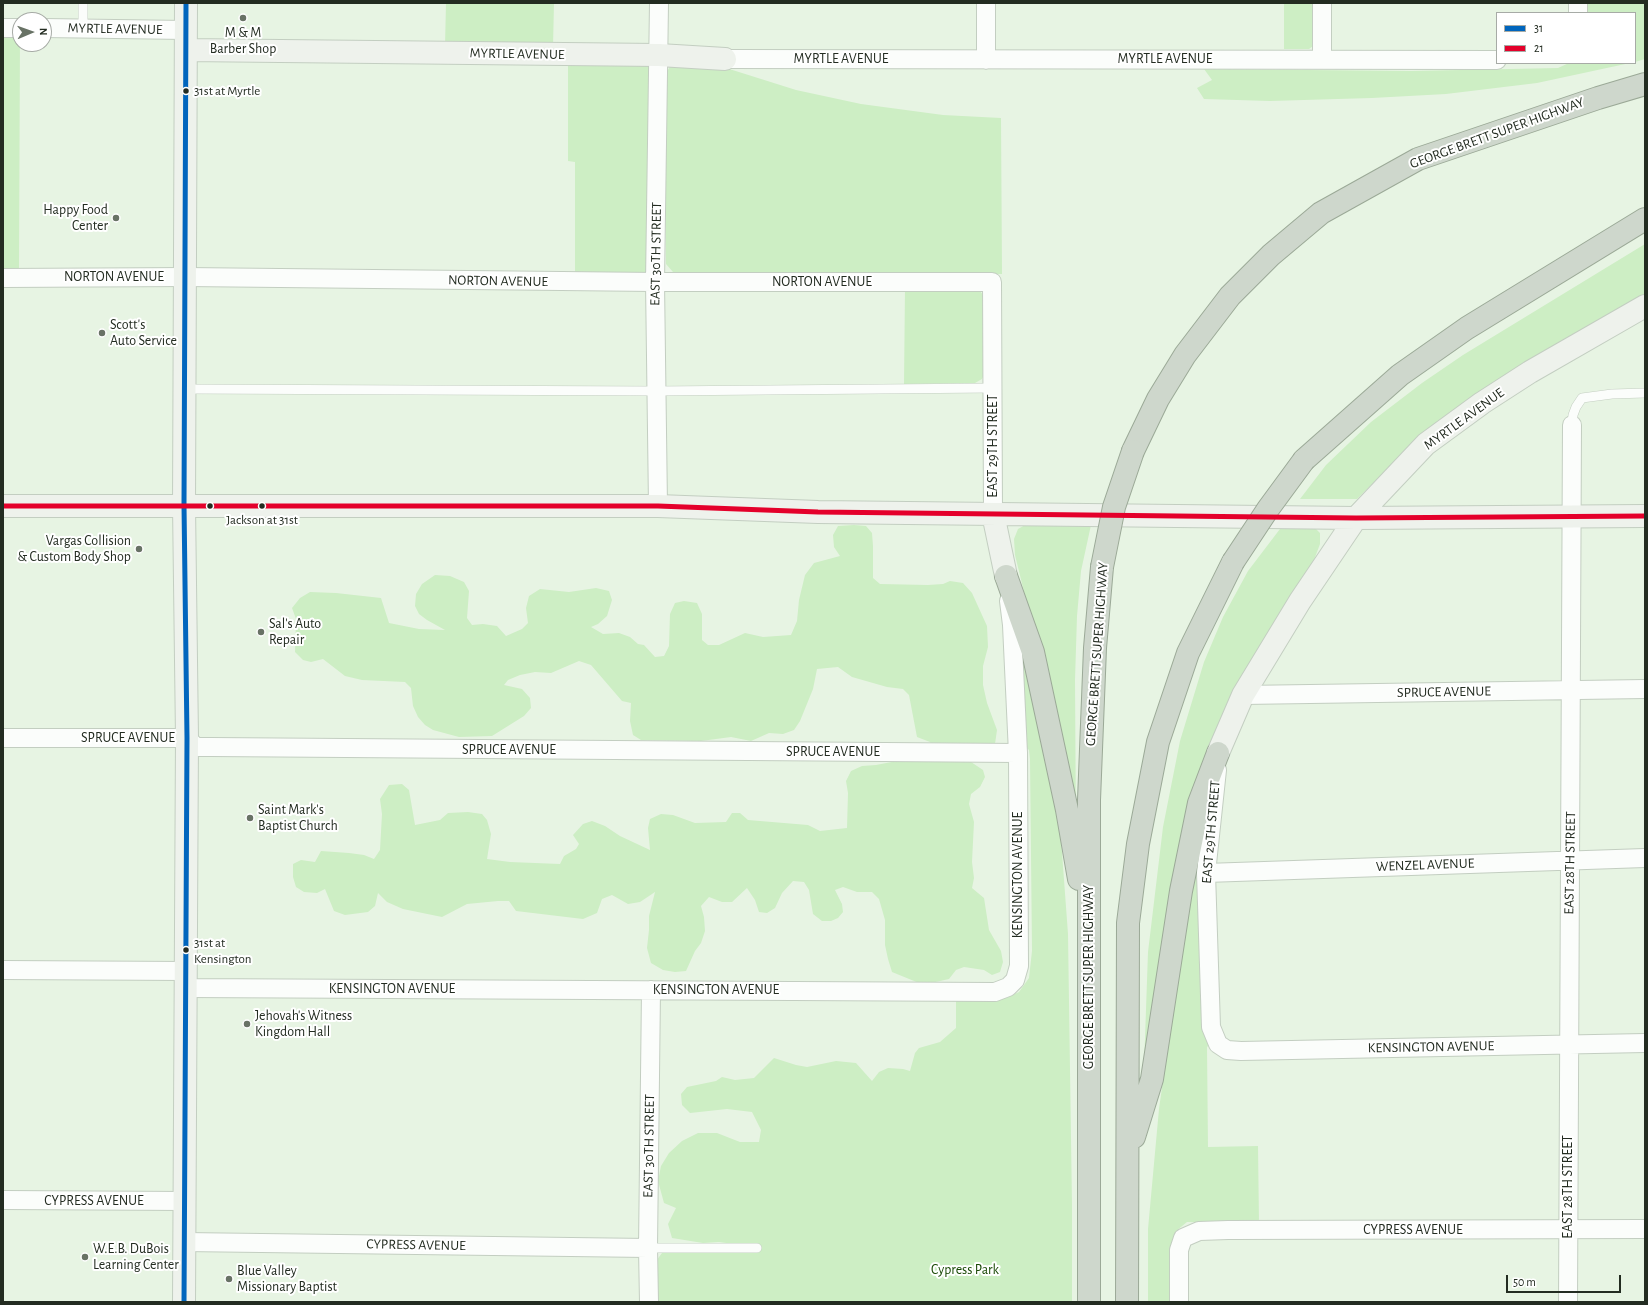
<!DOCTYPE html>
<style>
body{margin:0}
#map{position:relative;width:1648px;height:1305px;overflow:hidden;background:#e7f4e3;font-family:"Alegreya Sans",sans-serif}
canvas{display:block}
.frame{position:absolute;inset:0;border:4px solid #232c21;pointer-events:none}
.legend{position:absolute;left:1496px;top:12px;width:140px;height:52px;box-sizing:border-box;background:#fff;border:1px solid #a7aba6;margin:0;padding:5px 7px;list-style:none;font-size:12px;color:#232c21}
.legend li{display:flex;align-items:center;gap:8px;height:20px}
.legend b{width:20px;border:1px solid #a7aba6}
.north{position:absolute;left:12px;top:12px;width:40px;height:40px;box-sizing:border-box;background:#fff;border:1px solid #a7aba6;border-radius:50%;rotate:88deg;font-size:11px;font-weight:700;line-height:16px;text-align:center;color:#232c21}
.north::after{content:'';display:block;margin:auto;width:14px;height:18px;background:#687265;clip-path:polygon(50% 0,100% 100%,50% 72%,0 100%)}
.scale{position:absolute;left:1506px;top:1275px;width:115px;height:18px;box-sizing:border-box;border:2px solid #232c21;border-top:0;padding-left:5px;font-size:12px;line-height:14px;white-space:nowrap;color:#232c21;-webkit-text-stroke:3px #fff;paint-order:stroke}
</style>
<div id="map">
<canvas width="1648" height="1305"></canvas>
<div class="frame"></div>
<ul class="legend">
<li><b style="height:5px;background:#0065bd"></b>31</li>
<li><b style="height:5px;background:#e4002b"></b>21</li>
</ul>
<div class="north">N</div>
<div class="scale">50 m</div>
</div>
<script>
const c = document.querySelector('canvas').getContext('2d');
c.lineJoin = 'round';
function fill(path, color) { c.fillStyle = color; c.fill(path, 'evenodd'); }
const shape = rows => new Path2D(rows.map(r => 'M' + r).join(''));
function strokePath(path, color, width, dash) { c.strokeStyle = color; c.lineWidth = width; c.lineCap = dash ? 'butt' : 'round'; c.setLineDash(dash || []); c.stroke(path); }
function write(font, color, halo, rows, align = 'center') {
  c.font = font + ' "Alegreya Sans",sans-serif'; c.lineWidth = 4; c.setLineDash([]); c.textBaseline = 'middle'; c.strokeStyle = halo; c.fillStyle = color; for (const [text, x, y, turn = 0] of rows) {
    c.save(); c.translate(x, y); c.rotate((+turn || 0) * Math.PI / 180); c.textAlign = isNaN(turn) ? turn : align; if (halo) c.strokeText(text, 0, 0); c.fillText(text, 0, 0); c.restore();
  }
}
const green = shape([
 [446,3,554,3,553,47,445,46],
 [1284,3,1315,3,1314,40,1313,46,1309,49,1284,49],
 [1585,3,1645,3,1645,59,1635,62,1635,13,1585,13],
 [3,34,20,34,19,270,3,270],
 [568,63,651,63,647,272,575,272,575,162,568,161],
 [1569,63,1630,63,1537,83,1446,94,1372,98,1270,101,1204,99,1197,88,1212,80,1204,69,1411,71,1558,68],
 [671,65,723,67,796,90,861,104,943,115,1001,118,1002,274,673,272,666,264,666,73],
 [1645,244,1645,295,1533,360,1421,437,1390,466,1357,499,1300,499,1326,465,1371,422,1422,383,1463,355],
 [905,288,973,288,980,291,986,299,986,371,982,379,975,383,904,384],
 [854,525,866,526,872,533,873,546,873,578,880,584,928,585,943,584,950,581,963,583,972,593,987,626,988,647,983,666,983,685,987,703,997,730,995,744,965,758,983,770,985,777,980,787,971,794,969,804,974,822,972,862,974,878,972,888,984,898,989,930,1001,951,1003,962,1000,972,992,975,984,970,964,967,956,970,949,979,931,983,919,983,892,972,888,959,885,945,885,920,879,899,872,892,857,892,843,887,835,890,842,904,843,912,838,918,831,921,822,921,813,914,809,890,804,882,793,881,782,893,775,908,767,913,759,912,755,900,747,888,732,902,722,902,709,897,701,906,704,917,705,931,701,943,695,951,686,971,675,972,663,970,651,963,647,948,649,930,649,916,655,892,640,902,628,904,612,895,602,899,597,913,583,919,516,911,509,901,498,901,467,904,442,917,403,909,387,902,378,893,375,906,368,912,345,915,334,911,325,889,317,893,304,892,296,887,293,877,293,864,301,860,315,862,321,851,349,853,364,855,374,859,380,850,382,814,380,799,389,785,402,784,409,790,415,825,440,820,448,813,468,812,482,814,487,820,491,834,487,859,510,862,560,864,564,856,576,849,579,844,573,835,583,824,592,821,605,826,620,836,650,850,648,828,650,819,661,814,673,815,695,823,726,822,732,813,740,813,748,820,808,825,820,831,847,828,848,793,846,781,851,771,862,766,876,765,907,759,937,758,930,742,917,737,909,695,903,689,887,687,852,677,838,667,817,669,813,689,800,721,794,730,783,734,769,733,751,741,731,737,701,741,641,740,633,735,630,721,631,703,622,701,591,665,579,661,551,673,535,672,520,675,508,680,504,685,522,689,530,698,531,708,524,716,492,736,459,737,433,730,425,725,418,717,413,706,411,688,405,682,362,680,345,676,323,659,311,662,303,660,295,652,296,619,292,608,300,598,310,592,336,593,381,598,389,623,419,629,445,630,427,620,419,614,415,606,416,594,422,584,435,575,450,576,464,582,469,591,467,618,472,625,483,624,497,626,506,636,522,629,528,623,526,608,529,596,540,589,569,592,596,588,609,591,612,600,607,616,598,624,591,627,603,634,619,633,630,637,638,644,644,645,655,657,664,656,669,646,670,614,675,603,684,601,697,603,702,614,702,640,708,645,719,645,745,633,763,637,791,635,797,621,799,600,805,575,814,563,840,556,834,547,833,535,838,526],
 [1025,525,1091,525,1081,571,1077,616,1075,680,1076,835,1058,731,1015,555,1014,539,1018,529],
 [1283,525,1313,526,1320,533,1320,544,1314,560,1214,735,1144,1067,1148,952,1163,827,1180,741,1204,662,1223,617,1248,571],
 [1017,631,1052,769,1061,839,1068,934,1072,1205,1072,1302,654,1302,656,1261,662,1253,741,1245,719,1242,703,1243,672,1238,668,1224,676,1208,664,1203,658,1181,661,1166,669,1153,682,1141,698,1133,717,1133,740,1142,759,1142,761,1130,752,1112,727,1109,690,1113,682,1105,681,1094,687,1087,716,1081,722,1077,735,1080,754,1078,774,1058,796,1065,807,1067,836,1061,856,1063,872,1081,879,1072,888,1068,903,1069,910,1071,915,1053,919,1048,940,1042,956,1028,956,999,1006,998,1019,992,1029,978,1032,951,1030,759,1029,750,1023,744],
 [1197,837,1203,1031,1205,1037,1210,1044,1207,1047,1208,1147,1258,1146,1259,1223,1187,1222,1176,1231,1172,1244,1171,1302,1148,1302,1148,1229,1159,1109]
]);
const lane = shape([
 [83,29,83,3],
 [185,389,656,391,993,388],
 [1572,425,1573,415,1576,407,1582,398,1612,394,1645,393],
 [648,1248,757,1248]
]);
const street = shape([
 [1578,13,1578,3],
 [3,28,20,28],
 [44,28,186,30],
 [725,59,1497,60],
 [1322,59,1322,3],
 [986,60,986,3],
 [3,278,186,277,655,282,992,282,993,514],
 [658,506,655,282,659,3],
 [1243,695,1645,689],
 [3,738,187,738,196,747,211,747,1018,753],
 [1217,770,1206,873,1211,1027,1218,1044,1227,1050,1241,1051,1645,1043],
 [1206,873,1645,858],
 [3,970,186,971],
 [186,988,995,992,1008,987,1015,980,1019,966,1018,753,1012,625,1009,601],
 [3,1200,185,1201],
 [184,1242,648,1248],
 [649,1302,648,1248,651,990],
 [1179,1302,1179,1250,1183,1238,1199,1231,1228,1230,1645,1229],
 [1568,1302,1572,425]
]);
const secondary = shape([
 [186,50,659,55,725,59],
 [3,506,658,506,818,512,1356,518,1645,516],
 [993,514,1006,576],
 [1218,753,1243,695,1300,601,1356,518,1426,444,1482,403,1530,372,1645,306],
 [184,1302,187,738,184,505,186,3]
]);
const highway = shape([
 [1133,451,1158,399,1185,355,1230,296,1271,255,1321,213,1418,159,1598,98,1645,84],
 [1304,460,1400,375,1467,328,1645,219],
 [1006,576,1033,652,1067,810,1079,879],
 [1134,1137,1152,1079,1181,891,1199,803,1218,753],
 [1089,1302,1089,800,1095,648,1102,567],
 [1127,1302,1128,923,1138,844,1158,742,1188,653,1233,562]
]);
const highwayBridge = shape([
 [1233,562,1268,509,1304,460],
 [1102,567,1114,507,1133,451]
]);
const bus1 = shape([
 [184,1302,187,738,184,505,186,3]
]);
const bus2 = shape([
 [3,506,658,506,818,512,1356,518,1645,516]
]);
const markers = [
 [243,18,4,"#687265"],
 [186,91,3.5,"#232c21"],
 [116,218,4,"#687265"],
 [102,333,4,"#687265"],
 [210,506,3.5,"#232c21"],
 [262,506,3.5,"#232c21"],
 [139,549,4,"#687265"],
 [261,632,4,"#687265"],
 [250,818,4,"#687265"],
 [186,950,3.5,"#232c21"],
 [247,1024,4,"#687265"],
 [85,1257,4,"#687265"],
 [229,1279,4,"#687265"]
];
const busNames = [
 ["31st at Myrtle",194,91],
 ["Jackson at 31st",262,520,"center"],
 ["31st at",194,943],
 ["Kensington",194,959]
];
const streetNames = [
 ["MYRTLE AVENUE",115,29,1],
 ["MYRTLE AVENUE",517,54,1],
 ["MYRTLE AVENUE",841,59],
 ["MYRTLE AVENUE",1165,59],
 ["GEORGE BRETT SUPER HIGHWAY",1497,133,-20],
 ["EAST 30TH STREET",656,254,-89],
 ["NORTON AVENUE",114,277],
 ["NORTON AVENUE",498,281,1],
 ["NORTON AVENUE",822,282],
 ["MYRTLE AVENUE",1464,419,-36],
 ["EAST 29TH STREET",993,446,-90],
 ["GEORGE BRETT SUPER HIGHWAY",1097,654,-86],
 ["SPRUCE AVENUE",1444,692,-1],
 ["SPRUCE AVENUE",128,738],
 ["SPRUCE AVENUE",509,750],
 ["SPRUCE AVENUE",833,752],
 ["EAST 29TH STREET",1211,832,-85],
 ["EAST 28TH STREET",1570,863,-89],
 ["WENZEL AVENUE",1425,865,-2],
 ["KENSINGTON AVENUE",1018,875,-90],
 ["GEORGE BRETT SUPER HIGHWAY",1089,977,-90],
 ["KENSINGTON AVENUE",392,989],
 ["KENSINGTON AVENUE",716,990],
 ["KENSINGTON AVENUE",1431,1047,-1],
 ["EAST 30TH STREET",649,1146,-89],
 ["EAST 28TH STREET",1568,1187,-90],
 ["CYPRESS AVENUE",94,1201],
 ["CYPRESS AVENUE",1413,1230],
 ["CYPRESS AVENUE",416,1245,1]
];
const poiNames = [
 ["M & M",243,33,"center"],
 ["Barber Shop",243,49,"center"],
 ["Happy Food",108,210,"right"],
 ["Center",108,226,"right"],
 ["Scott's",110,325],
 ["Auto Service",110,341],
 ["Vargas Collision",131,541,"right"],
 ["& Custom Body Shop",131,557,"right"],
 ["Sal's Auto",269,624],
 ["Repair",269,640],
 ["Saint Mark's",258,810],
 ["Baptist Church",258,826],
 ["Jehovah's Witness",255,1016],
 ["Kingdom Hall",255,1032],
 ["W.E.B. DuBois",93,1249],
 ["Learning Center",93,1265],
 ["Blue Valley",237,1271],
 ["Missionary Baptist",237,1287]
];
const parkNames = [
 ["Cypress Park",965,1270]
];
fill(green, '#cdeec4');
strokePath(lane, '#c3cec1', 10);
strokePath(street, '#c3cec1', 20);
strokePath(secondary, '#c3cec1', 24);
strokePath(highway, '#9ba997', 24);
strokePath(lane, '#fbfdfb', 9);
strokePath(street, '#fbfdfb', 18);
strokePath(secondary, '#eef2ec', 22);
strokePath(highway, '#ced7cc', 22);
strokePath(highwayBridge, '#9ba997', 24, []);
strokePath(highwayBridge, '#ced7cc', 22);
strokePath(bus1, '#0065bd', 5);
strokePath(bus2, '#e4002b', 5);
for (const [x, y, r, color] of markers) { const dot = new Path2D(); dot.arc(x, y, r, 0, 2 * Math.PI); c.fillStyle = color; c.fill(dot); strokePath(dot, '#fff', 1.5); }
write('13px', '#232c21', '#fff', busNames, 'left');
write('14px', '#232c21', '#fff', streetNames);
write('14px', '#232c21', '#fff', poiNames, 'left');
write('14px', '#184804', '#fff', parkNames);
</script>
